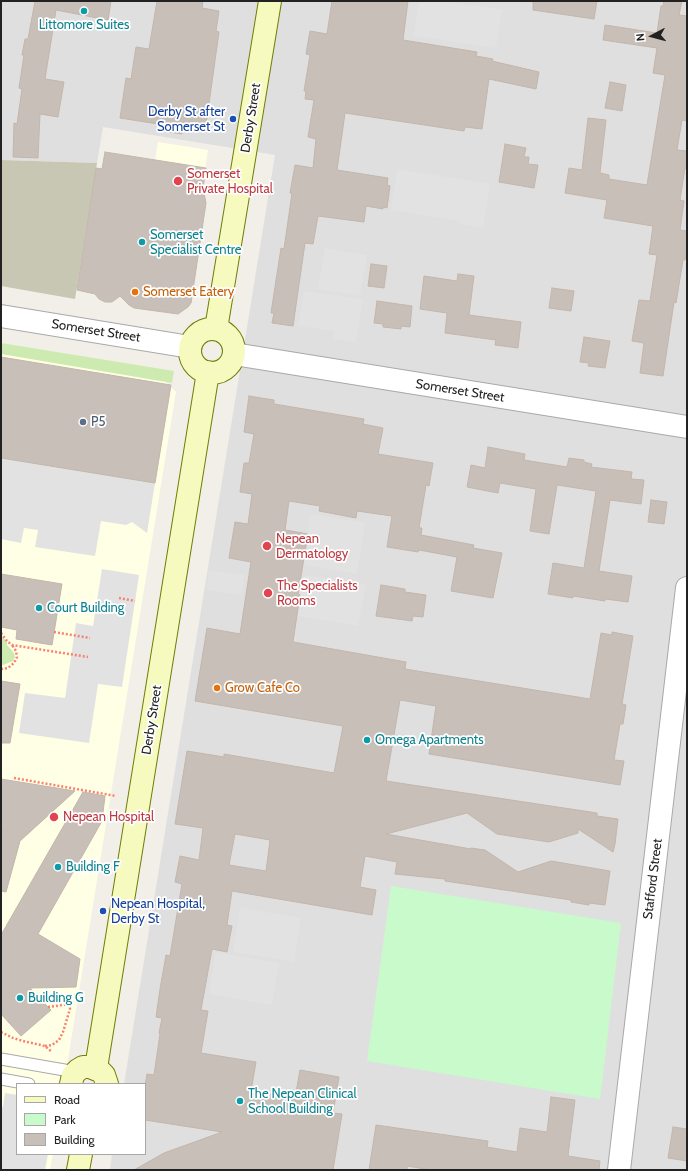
<!DOCTYPE html>
<style>
body{margin:0}
#map{position:relative;width:688px;height:1171px;overflow:hidden;background:#f2efe9;font-family:Cabin,sans-serif}
canvas{display:block}
.frame{position:absolute;inset:0;border:2px solid #222;pointer-events:none}
.legend{position:absolute;left:16px;top:1083px;width:130px;height:72px;box-sizing:border-box;background:#fff;border:1px solid #a7a7a7;margin:0;padding:5px 7px;list-style:none;font-size:12px;color:#222}
.legend li{display:flex;align-items:center;gap:8px;height:20px}
.legend b{width:20px;border:1px solid #a7a7a7}
.north{position:absolute;left:632px;top:16px;width:40px;height:40px;-webkit-text-stroke:3px #fff;paint-order:stroke;rotate:264deg;font-size:11px;font-weight:700;line-height:16px;text-align:center;color:#222}
.north::after{content:'';display:block;margin:auto;width:14px;height:18px;background:#222;clip-path:polygon(50% 0,100% 100%,50% 72%,0 100%)}
</style>
<div id="map">
<canvas width="688" height="1171"></canvas>
<div class="frame"></div>
<ul class="legend">
<li><b style="height:5px;background:#f7fabf"></b>Road</li>
<li><b style="height:11px;background:#c8facc"></b>Park</li>
<li><b style="height:11px;background:#c7bfb8"></b>Building</li>
</ul>
<div class="north">N</div>
</div>
<script>
const c = document.querySelector('canvas').getContext('2d');
c.lineJoin = 'round';
function fill(path, color) { c.fillStyle = color; c.fill(path, 'evenodd'); }
const shape = rows => new Path2D(rows.map(r => 'M' + r).join(''));
function strokePath(path, color, width, dash) { c.strokeStyle = color; c.lineWidth = width; c.lineCap = dash ? 'butt' : 'round'; c.setLineDash(dash || []); c.stroke(path); }
function write(font, color, halo, rows, align = 'center') {
  c.font = font + ' Cabin,sans-serif'; c.lineWidth = 3.5; c.setLineDash([]); c.textBaseline = 'middle'; c.strokeStyle = halo; c.fillStyle = color; for (const [text, x, y, turn = 0] of rows) {
    c.save(); c.translate(x, y); c.rotate((+turn || 0) * Math.PI / 180); c.textAlign = isNaN(turn) ? turn : align; if (halo) c.strokeText(text, 0, 0); c.fillText(text, 0, 0); c.restore();
  }
}
const residential = shape([
 [1,1,687,1,687,1170,110,1170,112,1154,145,1154,145,1084,124,1084,275,155,103,127,97,163,1,160]
]);
const education = shape([
 [158,142,208,150,197,221,147,213],
 [1,345,154,371,176,392,64,1084,17,1084,17,1154,53,1154,50,1170,1,1170]
]);
const construction = shape([
 [1,160,97,163,75,299,1,286]
]);
const grass = shape([
 [1,343,174,371,172,383,1,354],
 [1,637,3,637,7,642,7,645,14,653,15,657,13,661,3,665,1,665]
]);
const park = shape([
 [391,886,621,923,600,1099,367,1061]
]);
const parking = shape([
 [419,1,445,1,502,10,496,48,414,36],
 [397,169,490,184,483,228,460,224,460,221,391,210],
 [325,248,367,255,360,296,318,289],
 [304,291,363,299,356,342,333,339,334,331,298,326],
 [1,458,155,483,147,533,132,522,126,525,101,521,95,556,35,547,38,530,24,528,21,543,1,539],
 [311,514,365,523,357,574,302,565],
 [102,569,139,575,122,687,98,684,89,743,19,733,25,693,65,698,76,623,93,626],
 [209,570,245,575,241,595,206,590],
 [304,575,366,585,358,626,297,616],
 [240,908,301,918,294,962,233,952],
 [216,952,279,963,272,1005,209,994],
 [5,1093,17,1095,17,1154,48,1154,45,1170,1,1170,1,1108,3,1107]
]);
const building = shape([
 [35,1,111,1,108,20,56,10,45,79,64,82,58,117,40,114,38,158,13,157,14,123,17,124,22,89,19,88,24,55,22,55,25,39,28,39,35,1],
 [157,1,203,1,202,8,219,11,216,31,219,32,205,132,183,128,182,134,163,131,164,125,120,118,126,78,131,79,136,47,149,49,157,1],
 [332,1,408,1,403,40,477,52,476,56,493,59,492,61,539,72,536,89,489,79,482,129,465,127,464,131,345,113,337,170,388,178,387,185,390,186,387,208,383,207,383,209,366,206,364,222,318,216,313,244,305,243,293,326,272,323,274,313,271,313,281,248,284,249,292,193,290,193,295,165,313,168,316,139,308,137,314,100,305,99,306,91,304,91,310,55,306,54,310,31,327,34,332,1],
 [533,1,597,1,594,19,533,10,533,1],
 [664,1,682,1,679,15,687,16,687,121,682,120,677,150,687,151,687,169,685,168,680,200,684,201,680,230,687,231,687,249,685,260,683,260,676,303,674,302,663,376,640,373,644,343,632,341,639,300,650,301,657,255,649,254,653,226,604,218,607,200,565,193,569,168,582,170,588,118,606,120,600,173,609,175,609,179,647,185,665,75,653,73,657,48,603,40,605,25,657,33,661,6,663,6,664,1],
 [610,82,626,85,622,111,605,108,610,82],
 [505,144,526,148,524,157,529,157,528,164,538,165,534,188,499,182,505,144],
 [105,152,206,168,203,188,206,203,191,303,188,307,178,314,134,308,129,305,120,296,112,302,105,302,99,299,95,294,77,290,96,168,102,169,105,152],
 [371,264,387,266,384,288,368,286,371,264],
 [458,274,474,276,469,315,521,322,518,348,495,345,496,340,445,333,447,313,420,309,424,276,457,281,458,274],
 [552,288,574,291,571,311,549,308,552,288],
 [377,301,412,306,410,327,401,326,401,329,383,327,383,324,374,323,377,301],
 [584,337,610,341,605,368,588,366,589,363,580,362,584,337],
 [1,357,171,385,155,483,1,458,1,357],
 [249,396,274,400,274,404,364,419,363,424,383,428,378,454,433,463,429,486,426,485,419,528,422,528,421,535,474,545,473,548,502,553,493,598,451,591,457,557,419,550,418,552,387,547,392,516,357,511,356,518,319,511,320,506,289,501,285,530,308,534,298,594,300,595,293,642,406,662,405,669,590,699,601,633,612,635,612,632,633,636,622,704,626,705,623,724,620,724,614,760,624,761,620,785,429,754,436,706,400,700,386,781,597,813,597,816,618,819,615,844,613,852,578,829,578,833,549,842,497,834,467,813,386,834,471,849,471,848,485,850,518,872,551,861,610,871,605,905,589,903,589,905,571,902,571,900,445,881,445,879,395,874,397,862,365,856,360,887,376,890,372,915,232,891,227,925,232,926,227,952,212,949,201,1010,208,1011,201,1053,256,1062,251,1091,295,1098,300,1070,339,1077,333,1113,342,1114,333,1170,134,1170,164,1153,222,1132,145,1120,145,1086,147,1074,154,1075,160,1034,159,1033,162,1018,156,1017,160,989,166,955,170,956,182,884,175,882,180,856,199,860,203,828,175,824,187,751,224,757,224,754,334,773,343,726,195,701,207,628,240,634,251,562,229,558,235,522,248,524,252,494,240,492,244,463,249,463,254,434,244,432,249,396],
 [235,834,270,840,266,871,229,865,235,834],
 [488,447,525,454,524,460,567,467,569,458,584,460,584,462,592,464,591,467,632,472,631,479,644,480,641,504,610,500,599,571,632,576,628,602,605,599,605,601,573,596,573,598,548,594,553,563,584,568,596,491,557,485,549,534,530,531,536,489,500,483,498,493,467,487,471,465,485,468,488,447],
 [651,500,667,502,664,524,648,522,651,500],
 [1,574,62,584,52,645,16,639,17,630,1,627,1,574],
 [381,585,405,589,405,592,426,595,423,617,413,616,412,621,376,616,381,585],
 [1,681,20,684,10,743,1,743,1,681],
 [1,779,75,791,20,841,6,892,1,891,1,836,3,834,1,825,1,779],
 [83,792,105,796,102,821,38,934,80,959,76,987,30,988,51,1010,21,1036,1,1014,1,935,83,792],
 [551,1097,575,1100,568,1156,600,1161,599,1170,431,1170,407,1166,407,1170,369,1170,376,1125,488,1141,487,1147,517,1152,520,1128,547,1132,551,1097],
 [673,1127,687,1129,687,1161,668,1158,673,1127]
]);
const path = shape([
 [119,598,135,601],
 [54,632,90,638],
 [1,633,7,641,12,645,88,657],
 [1,669,8,668,14,663,17,657,16,651,12,645],
 [14,778,116,796],
 [48,1007,70,1004],
 [1,1032,13,1038,23,1041,45,1046,52,1052],
 [45,1046,52,1045,59,1040,63,1032,70,1009,68,996,83,995]
]);
const lane = shape([
 [1,1059,76,1072],
 [1,1079,29,1084]
]);
const street = shape([
 [1,316,190,347],
 [234,354,687,427],
 [619,1170,687,588]
]);
const secondary = shape([
 [216,329,270,1],
 '190 351a22 22 0 1 1 44 0a22 22 0 1 1-44 0Z',
 [96,1068,208,372],
 [71,1084,73,1075,78,1070,83,1067,90,1067,100,1071,104,1075,107,1084],
 [78,1170,81,1154]
]);
const markers = [
 [84,11,4,"#0f9aa8"],
 [233,119,4,"#1a4fb4"],
 [178,181,5,"#e0444e"],
 [142,242,4,"#0f9aa8"],
 [135,292,4,"#e8710a"],
 [83,422,4,"#5c6f8a"],
 [267,546,5,"#e0444e"],
 [268,593,5,"#e0444e"],
 [39,608,4,"#0f9aa8"],
 [217,688,4,"#e8710a"],
 [367,740,4,"#0f9aa8"],
 [54,817,5,"#e0444e"],
 [58,867,4,"#0f9aa8"],
 [103,911,4,"#1a4fb4"],
 [20,998,4,"#0f9aa8"],
 [240,1101,4,"#0f9aa8"]
];
const cultureNames = [
 ["Littomore Suites",84,25,"center"],
 ["Somerset",150,235],
 ["Specialist Centre",150,250],
 ["Court Building",47,608],
 ["Omega Apartments",375,740],
 ["Building F",66,867],
 ["Building G",28,998],
 ["The Nepean Clinical",248,1094],
 ["School Building",248,1109]
];
const transitNames = [
 ["Derby St after",225,112],
 ["Somerset St",225,127],
 ["Nepean Hospital,",111,904,"left"],
 ["Derby St",111,919,"left"]
];
const streetNames = [
 ["Derby Street",251,118,-81],
 ["Somerset Street",96,331,9],
 ["Somerset Street",460,391,9],
 ["Derby Street",152,720,-81],
 ["Stafford Street",653,879,-83]
];
const healthNames = [
 ["Somerset",187,174],
 ["Private Hospital",187,189],
 ["Nepean",276,539],
 ["Dermatology",276,554],
 ["The Specialists",277,586],
 ["Rooms",277,601],
 ["Nepean Hospital",63,817]
];
const foodNames = [
 ["Somerset Eatery",143,292],
 ["Grow Cafe Co",225,688]
];
const serviceNames = [
 ["P5",91,422]
];
fill(residential, '#e0dfdf');
fill(education, '#ffffe5');
fill(construction, '#c7c7b4');
fill(grass, '#cdebb0');
fill(park, '#c8facc');
fill(parking, '#e2e2e2');
fill(building, '#c7bfb8');
strokePath(building, '#c4b6ab', 1);
strokePath(lane, '#a9a9a9', 13);
strokePath(street, '#a9a9a9', 24);
strokePath(secondary, '#707d05', 24);
strokePath(path, '#fa8072', 2.5, [2, 2]);
strokePath(lane, '#fff', 11);
strokePath(street, '#fff', 22);
strokePath(secondary, '#f7fabf', 22);
for (const [x, y, r, color] of markers) { const dot = new Path2D(); dot.arc(x, y, r, 0, 2 * Math.PI); c.fillStyle = color; c.fill(dot); strokePath(dot, '#fff', 1.5); }
write('13px', '#0d838f', '#fff', cultureNames, 'left');
write('13px', '#164399', '#fff', transitNames, 'right');
write('13px', '#222', '#fff', streetNames);
write('13px', '#be3a42', '#fff', healthNames, 'left');
write('13px', '#c56008', '#fff', foodNames, 'left');
write('13px', '#4e5e75', '#fff', serviceNames, 'left');
</script>
